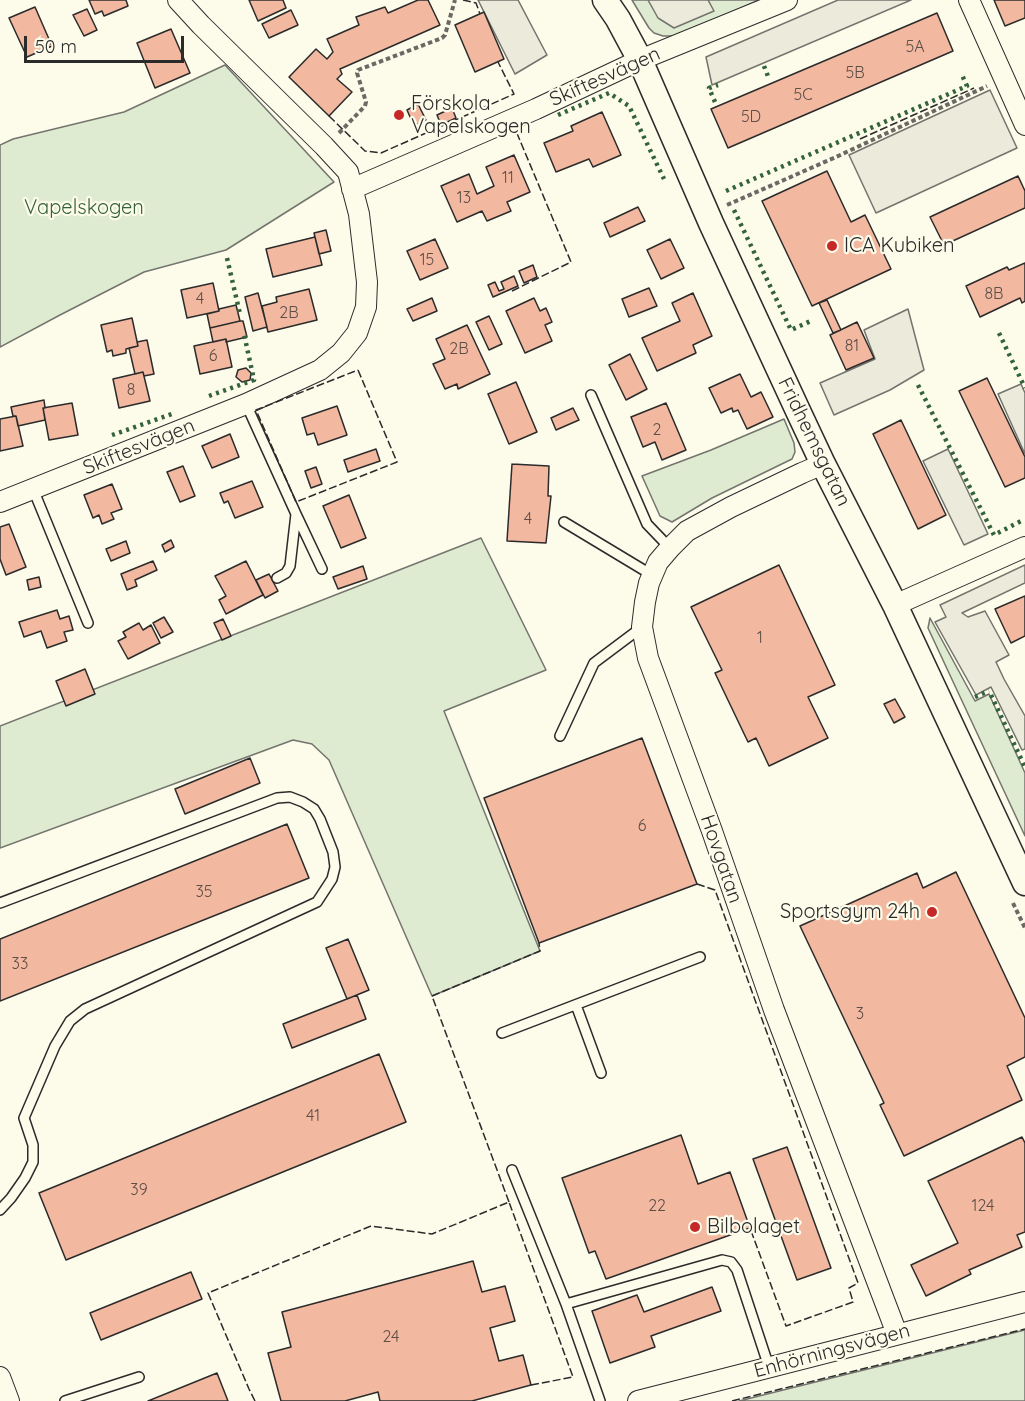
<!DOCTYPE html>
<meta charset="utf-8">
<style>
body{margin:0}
#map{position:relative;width:1025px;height:1401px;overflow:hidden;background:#fdfbea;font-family:Quicksand,sans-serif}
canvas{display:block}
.scale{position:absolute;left:24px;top:36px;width:160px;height:27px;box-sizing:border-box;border:3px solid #2b2b2b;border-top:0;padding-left:8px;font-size:18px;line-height:21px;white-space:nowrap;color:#2b2b2b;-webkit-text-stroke:4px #fdfbea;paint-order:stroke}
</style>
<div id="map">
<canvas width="1025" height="1401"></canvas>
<div class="scale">50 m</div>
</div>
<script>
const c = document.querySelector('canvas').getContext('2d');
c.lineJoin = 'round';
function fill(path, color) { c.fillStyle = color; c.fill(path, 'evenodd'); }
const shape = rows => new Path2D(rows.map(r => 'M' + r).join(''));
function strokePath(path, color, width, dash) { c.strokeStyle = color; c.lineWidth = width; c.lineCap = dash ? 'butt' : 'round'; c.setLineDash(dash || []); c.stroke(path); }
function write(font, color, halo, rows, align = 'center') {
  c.font = font + ' Quicksand,sans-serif'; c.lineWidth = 4.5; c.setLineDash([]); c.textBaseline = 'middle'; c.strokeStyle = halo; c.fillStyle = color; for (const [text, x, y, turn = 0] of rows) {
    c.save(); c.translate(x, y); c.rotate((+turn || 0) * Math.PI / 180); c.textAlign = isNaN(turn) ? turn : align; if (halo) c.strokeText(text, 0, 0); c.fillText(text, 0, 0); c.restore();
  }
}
const green = shape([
 [632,0,759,0,676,36,663,36,654,33,649,28,632,0],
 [225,65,334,182,226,250,144,272,60,315,0,347,0,145,13,139,124,112,225,65],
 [784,419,794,443,795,452,792,459,712,498,672,522,660,516,642,476,711,450,784,419],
 [481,538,546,670,444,711,540,951,432,996,329,760,312,744,293,740,0,848,0,726,481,538],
 [930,618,975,701,989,694,1025,773,1025,836,928,628,930,618],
 [1025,1330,1025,1401,739,1401,1025,1330]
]);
const parking = shape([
 [478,0,518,0,547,55,515,74,478,0],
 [648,0,708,0,714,11,674,28,658,18,648,0],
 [838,0,911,0,712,85,706,57,838,0],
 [990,90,1017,148,876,213,849,155,990,90],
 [908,309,924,370,890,390,834,415,820,383,875,359,864,330,908,309],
 [1021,384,1025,393,1025,454,998,394,1021,384],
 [948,449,988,534,964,545,923,461,948,449],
 [1025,565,1025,583,962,613,968,617,985,611,1009,655,996,662,1004,679,1025,716,1025,749,1022,750,991,687,976,695,935,622,946,617,940,605,1025,565]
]);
const building = shape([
 [89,0,126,0,128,6,104,16,102,11,95,14,89,0],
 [249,0,283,0,286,8,258,21,249,0],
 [418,0,428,0,440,25,340,69,342,74,337,79,352,92,329,116,289,77,316,49,327,59,333,52,327,39,359,25,356,17,385,7,388,13,418,0],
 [994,0,1025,0,1025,18,1005,26,994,0],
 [35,7,52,46,27,57,9,18,35,7],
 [87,9,97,30,84,36,73,15,87,9],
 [291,10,298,25,269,38,262,24,291,10],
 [484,12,504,59,475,72,455,25,484,12],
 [937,13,953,51,728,148,711,109,937,13],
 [171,29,190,73,155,88,137,43,171,29],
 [418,104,426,120,414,126,407,110,418,104],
 [452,108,456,118,441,125,437,115,452,108],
 [602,112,621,155,593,167,589,159,556,172,544,143,573,131,571,126,602,112],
 [514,155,530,192,507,202,511,211,487,221,482,211,457,222,441,186,469,174,477,194,494,186,486,167,514,155],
 [827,171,851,222,865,215,891,269,812,306,762,201,827,171],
 [1018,176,1025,191,1025,208,944,245,930,217,1018,176],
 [638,207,645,221,610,237,604,223,638,207],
 [326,230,331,251,319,254,314,233,326,230],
 [315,237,322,265,273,277,266,249,315,237],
 [435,239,448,268,420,280,407,251,435,239],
 [670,239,684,268,661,279,647,250,670,239],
 [1025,263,1025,301,1022,303,1020,298,980,317,966,286,1007,267,1009,270,1025,263],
 [533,265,537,277,524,283,519,271,533,265],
 [514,276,518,286,493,297,488,285,495,282,499,291,504,289,501,282,514,276],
 [213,283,219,311,187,318,181,290,213,283],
 [649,288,657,306,629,317,622,299,649,288],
 [309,289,317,320,268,332,262,306,277,302,276,297,309,289],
 [258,293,267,327,253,331,245,297,258,293],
 [693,293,712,336,693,345,696,353,657,371,642,338,680,321,672,303,693,293],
 [432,298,437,311,413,321,407,309,432,298],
 [534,298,540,311,546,308,552,322,545,325,552,341,525,353,506,311,534,298],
 [827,300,841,330,833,333,819,303,827,300],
 [236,305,240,321,210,328,207,314,219,311,219,309,236,305],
 [489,316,502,344,489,350,476,322,489,316],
 [132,318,138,346,126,349,126,353,113,356,112,350,107,352,101,325,132,318],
 [240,321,243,321,247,337,226,342,226,339,213,342,210,328,240,321],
 [857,322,874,358,846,370,830,335,857,322],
 [467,325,490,374,458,389,457,384,445,389,433,364,445,359,436,339,467,325],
 [226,339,232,367,200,374,194,346,226,339],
 [147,340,154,374,144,376,143,372,135,374,129,348,138,346,137,342,147,340],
 [630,354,647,389,626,400,609,365,630,354],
 [246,368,251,373,250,380,242,382,236,377,238,370,246,368],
 [143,372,150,401,119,408,113,379,143,372],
 [740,374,751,397,761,392,773,417,747,429,738,410,733,412,732,408,721,413,709,388,740,374],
 [987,378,1025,457,1025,478,1005,487,959,391,987,378],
 [516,382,537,432,509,444,488,394,516,382],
 [44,400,45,408,43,408,45,420,18,426,16,416,13,416,11,407,44,400],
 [72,403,78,435,49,440,43,408,72,403],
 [666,403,686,450,662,460,655,442,643,447,631,417,666,403],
 [337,406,347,435,318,445,314,433,307,435,302,418,337,406],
 [573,408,579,420,556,430,551,418,573,408],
 [16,416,23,446,0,451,0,419,16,416],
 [901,420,946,515,918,529,873,434,901,420],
 [230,434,239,457,212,468,202,446,230,434],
 [376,449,380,461,348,472,344,460,376,449],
 [512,464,549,466,548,496,551,496,546,543,507,541,512,464],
 [183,466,195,496,180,502,167,472,183,466],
 [316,467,322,484,311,488,305,471,316,467],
 [252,481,263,507,235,518,228,501,224,503,220,493,252,481],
 [112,484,122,509,111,513,114,519,102,524,99,515,93,518,84,495,112,484],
 [349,495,366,538,341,548,323,506,349,495],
 [9,524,26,567,6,575,0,559,0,527,9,524],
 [171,540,174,547,165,552,162,545,171,540],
 [126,541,130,553,111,561,106,549,126,541],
 [153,561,157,570,135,580,137,586,127,590,121,574,153,561],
 [246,561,263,595,226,614,219,600,226,596,215,576,246,561],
 [779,565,835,685,808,697,828,738,769,766,756,738,748,742,715,673,722,670,691,607,779,565],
 [363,566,367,579,338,589,333,577,363,566],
 [269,574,278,591,265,598,256,580,269,574],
 [39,577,41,587,29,590,27,580,39,577],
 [1025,596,1025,636,1011,643,995,609,1025,596],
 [57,610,60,619,69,616,73,630,64,632,67,641,47,648,41,631,24,637,19,622,57,610],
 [164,617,173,632,161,638,153,623,164,617],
 [223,619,231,636,222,640,214,623,223,619],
 [139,623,143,630,151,625,160,643,128,659,118,641,126,637,123,632,139,623],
 [85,669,95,694,66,706,56,681,85,669],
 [895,699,905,717,894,723,884,704,895,699],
 [642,738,697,884,539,943,484,798,642,738],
 [250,758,260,783,185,814,175,789,250,758],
 [287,824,309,878,0,1001,0,939,287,824],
 [956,872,1025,1018,1025,1057,1007,1066,1022,1100,904,1156,880,1105,884,1103,800,926,917,873,923,888,956,872],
 [348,939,369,990,347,999,326,948,348,939],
 [357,995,366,1019,292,1048,283,1024,357,995],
 [379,1054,406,1122,66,1260,39,1193,379,1054],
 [681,1135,698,1184,730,1172,750,1228,606,1279,595,1251,589,1253,562,1178,681,1135],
 [1022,1137,1025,1143,1025,1232,1017,1235,1022,1247,969,1270,971,1274,926,1296,911,1265,958,1243,928,1181,1022,1137],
 [787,1147,831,1268,797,1280,753,1159,787,1147],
 [473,1261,482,1292,505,1286,515,1321,490,1328,499,1361,523,1355,531,1385,472,1401,380,1401,378,1392,345,1401,281,1401,268,1353,291,1347,282,1312,473,1261],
 [191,1272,202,1299,101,1340,90,1313,191,1272],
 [712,1287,721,1311,651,1336,655,1347,610,1363,592,1311,637,1295,644,1312,712,1287],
 [217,1373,228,1401,148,1401,217,1373]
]);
const path = shape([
 [339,133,365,106,366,102,357,73,358,70,442,38,445,35,455,0],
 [727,205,836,157,987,86],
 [1013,903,1025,928]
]);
const service = shape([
 [591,395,647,524,670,548],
 [246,404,296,514,322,569],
 [33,489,88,623],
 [564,522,652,575],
 [277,578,286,573,290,566,296,514],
 [560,736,594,663,642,627],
 [0,903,277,798,290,797,303,802,314,809,320,819,333,852,335,867,332,879,317,902,85,1009,70,1021,55,1046,24,1118,33,1145,33,1162,25,1178,11,1198,0,1210],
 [576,1005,601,1073],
 [502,1033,700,957],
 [512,1170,566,1304,600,1401],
 [566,1304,722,1260,731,1262,737,1270,769,1367],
 [65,1401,139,1377]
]);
const minor = shape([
 [969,0,1025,125],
 [352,189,536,109,640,60,787,0],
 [823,464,802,473,731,507,687,531,670,548,658,562,649,583,645,602,642,627,648,658,712,831,774,1010,897,1334],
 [0,502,246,404,320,370,341,353,357,333,366,307,367,282,359,214,348,172,324,146,201,25,178,0],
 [895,605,1025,547],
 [0,1377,9,1401],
 [638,1401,1025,1302]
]);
const tertiary = shape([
 [605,0,618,19,640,60,711,223,799,413,823,464,895,605,1025,883]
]);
const hedge = shape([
 [764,66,769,79],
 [715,102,709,88,718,85],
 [558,115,609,93,629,106,664,179],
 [726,191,967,86,961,73],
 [734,210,791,330,813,320],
 [227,258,240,314],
 [999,333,1025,388],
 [918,385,994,535,1021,521],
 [209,396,254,380,244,334],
 [112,435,175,413],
 [991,695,1025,767],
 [975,697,989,691]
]);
const fence = shape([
 [463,0,476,3,480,14],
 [329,116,365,151,381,153,514,94,498,62],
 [860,139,974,88],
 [512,291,571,262,516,131],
 [358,370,397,462,296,502,256,410,358,370],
 [697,884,715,890,858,1283,849,1288,853,1302,786,1326,750,1228],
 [509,1202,432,996,540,951,539,943],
 [255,1401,249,1389,208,1293,371,1226,432,1234,509,1202,573,1377,531,1385],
 [732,1401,1025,1329]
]);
const markers = [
 [399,115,6,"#c62828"],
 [832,246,6,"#c62828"],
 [932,912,6,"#c62828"],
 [695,1227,6,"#c62828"]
];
const numberNames = [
 ["5A",915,47],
 ["5B",855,73],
 ["5C",803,95],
 ["5D",751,117],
 ["11",508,178],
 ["13",464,198],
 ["15",427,260],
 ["8B",994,294],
 ["4",200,299],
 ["2B",289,313],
 ["81",852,346],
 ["2B",459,349],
 ["6",213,356],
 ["8",131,390],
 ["2",657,430],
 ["4",528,519],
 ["1",760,638],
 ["6",642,826],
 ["35",204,892],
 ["33",20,964],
 ["3",860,1014],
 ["41",313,1116],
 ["39",139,1190],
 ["22",657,1206],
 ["124",983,1206],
 ["24",391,1337]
];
const streetNames = [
 ["Skiftesvägen",605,77,-24],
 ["Fridhemsgatan",814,442,64],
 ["Skiftesvägen",139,447,-22],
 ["Hovgatan",721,859,71],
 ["Enhörningsvägen",832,1351,-15]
];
const poiNames = [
 ["Förskola",411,104],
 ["Vapelskogen",411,127],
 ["ICA Kubiken",844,246],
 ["Sportsgym 24h",920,912,"right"],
 ["Bilbolaget",707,1227]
];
const parkNames = [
 ["Vapelskogen",84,208]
];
fill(green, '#deebd1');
strokePath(green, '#74746e', 1.5);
fill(parking, '#eceadb');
strokePath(parking, '#74746e', 1.5);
fill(building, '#f2b8a0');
strokePath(building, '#2b2b2b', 1.5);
strokePath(service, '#2b2b2b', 12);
strokePath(minor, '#2b2b2b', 22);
strokePath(tertiary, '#2b2b2b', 27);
strokePath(path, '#6a6964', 4, [4.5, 3]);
strokePath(service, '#fdfbea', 9);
strokePath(minor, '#fdfbea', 20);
strokePath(tertiary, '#fdfbea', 24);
strokePath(hedge, '#34623c', 4.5, [3, 4.5]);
strokePath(fence, '#2b2b2b', 1.5, [8, 3]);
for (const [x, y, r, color] of markers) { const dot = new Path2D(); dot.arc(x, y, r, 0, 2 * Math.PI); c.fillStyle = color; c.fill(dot); strokePath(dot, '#fdfbea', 2); }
write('16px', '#5d4e48', null, numberNames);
write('20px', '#2b2b2b', '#fdfbea', streetNames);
write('20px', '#2b2b2b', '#fdfbea', poiNames, 'left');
write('20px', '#34623c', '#fdfbea', parkNames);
</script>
